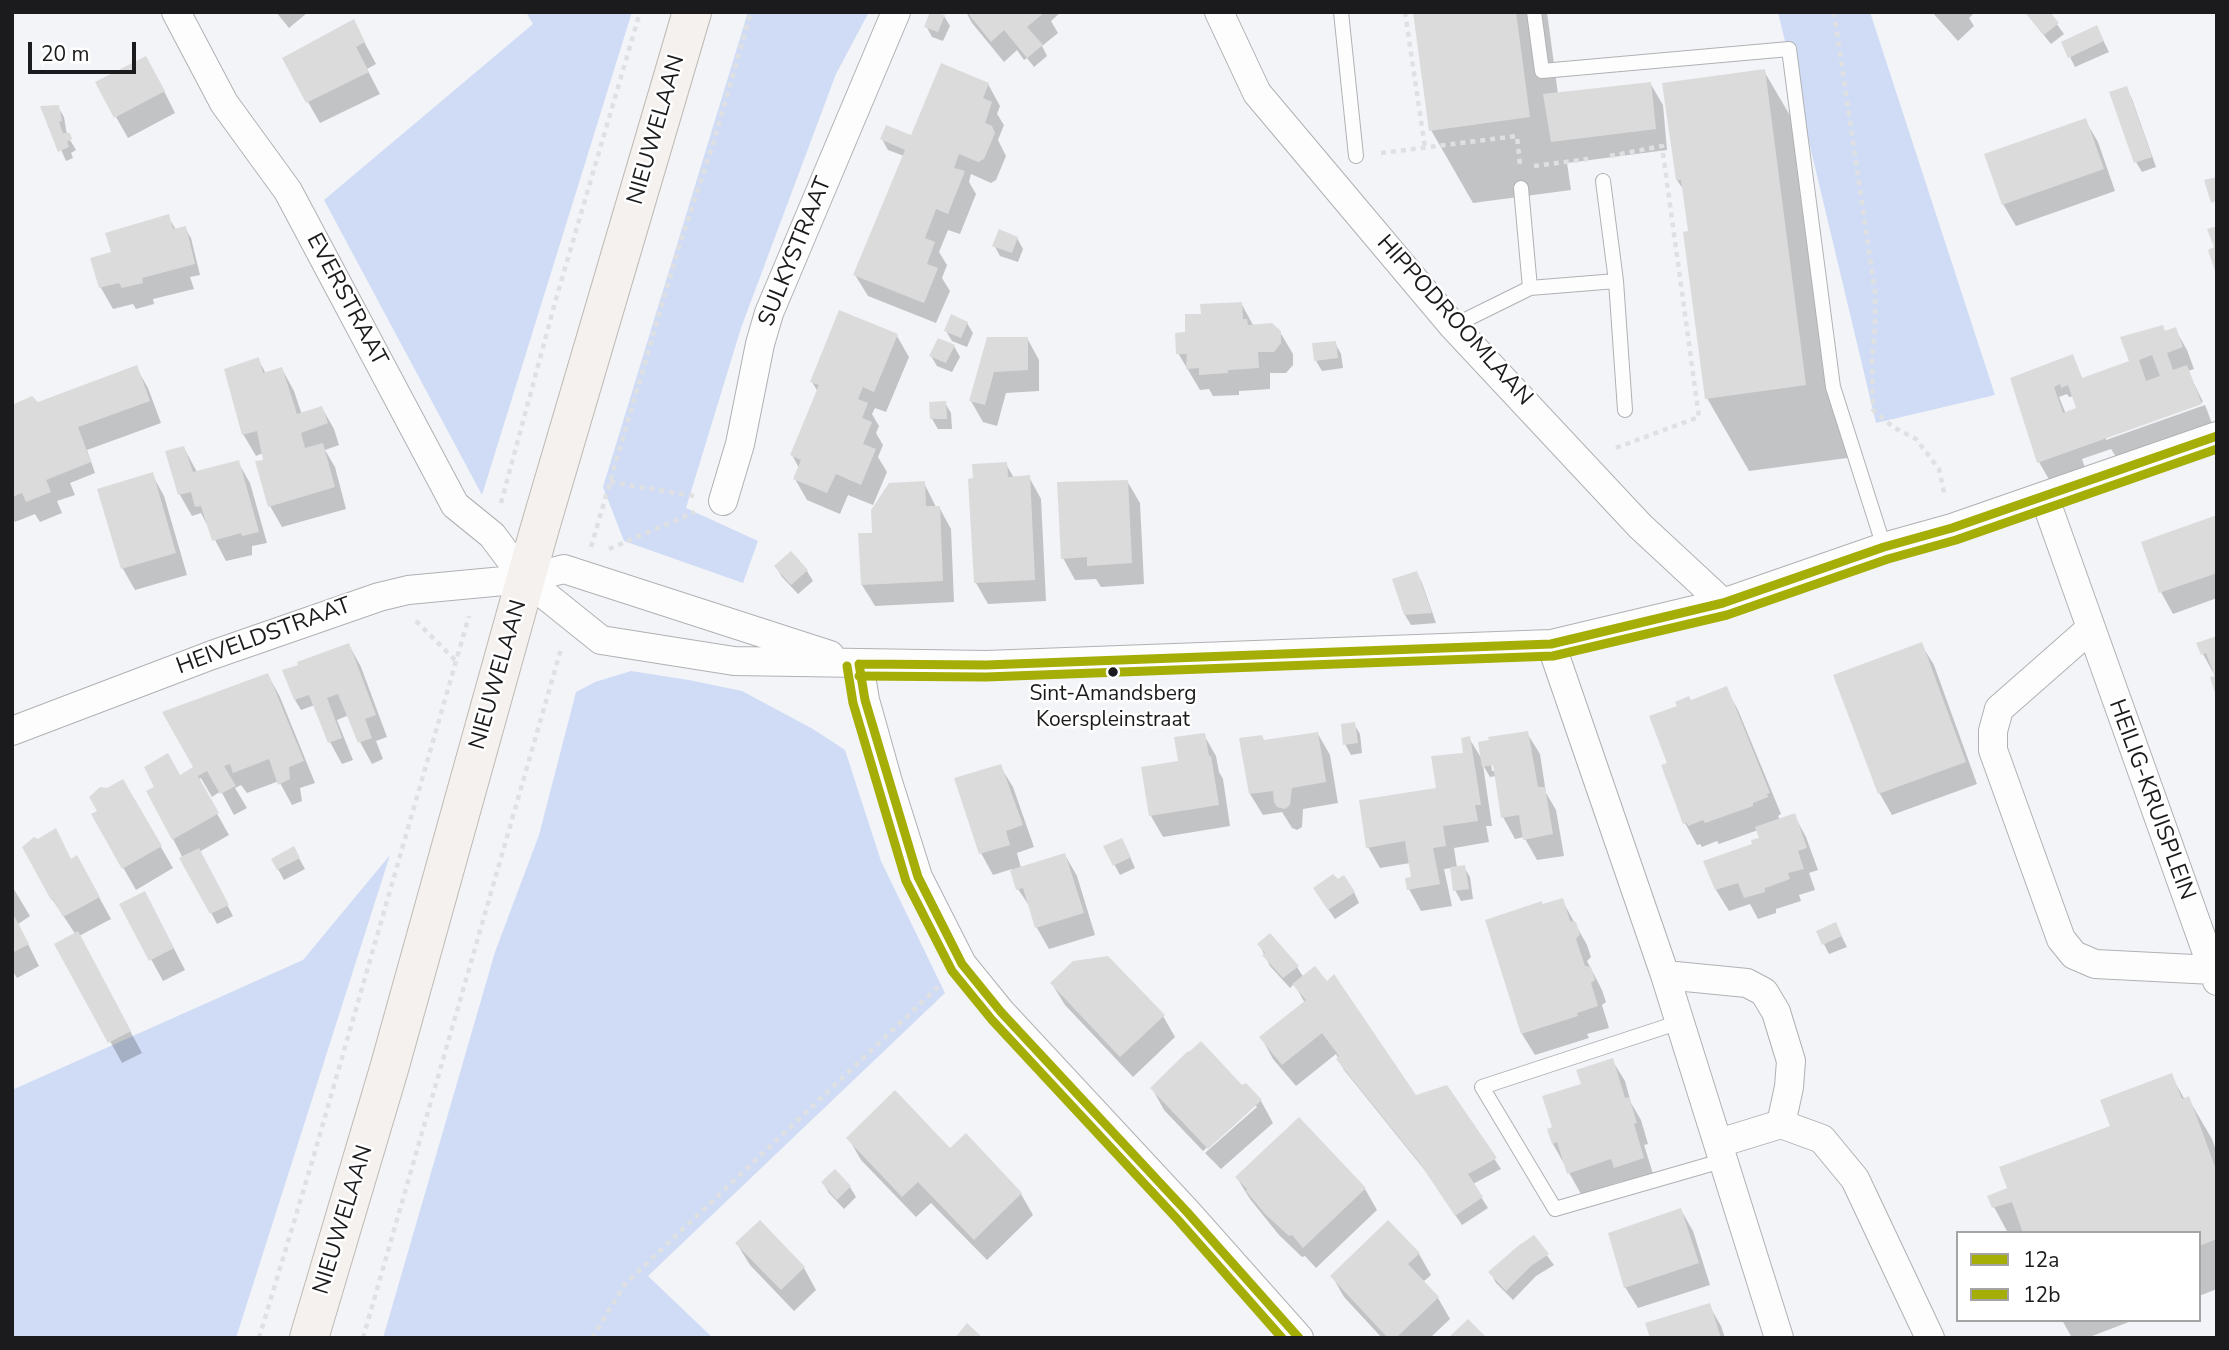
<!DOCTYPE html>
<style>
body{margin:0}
#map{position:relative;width:2229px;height:1350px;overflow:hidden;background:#f2f4f7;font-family:"Nunito Sans",sans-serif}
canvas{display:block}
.frame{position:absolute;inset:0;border:14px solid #1b1b1d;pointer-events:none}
.legend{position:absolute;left:1956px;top:1231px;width:245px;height:91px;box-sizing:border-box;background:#fff;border:2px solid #a4a4a5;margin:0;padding:9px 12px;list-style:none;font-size:21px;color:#1b1b1d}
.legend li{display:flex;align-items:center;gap:14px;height:35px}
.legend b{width:35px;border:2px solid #a4a4a5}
.scale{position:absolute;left:28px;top:42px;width:108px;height:32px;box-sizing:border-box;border:4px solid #1b1b1d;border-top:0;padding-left:9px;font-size:21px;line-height:24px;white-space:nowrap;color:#1b1b1d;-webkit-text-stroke:5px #fff;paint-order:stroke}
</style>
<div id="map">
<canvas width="2229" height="1350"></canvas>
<div class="frame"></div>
<ul class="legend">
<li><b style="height:9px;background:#a5ae06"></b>12a</li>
<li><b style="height:9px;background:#a5ae06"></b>12b</li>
</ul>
<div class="scale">20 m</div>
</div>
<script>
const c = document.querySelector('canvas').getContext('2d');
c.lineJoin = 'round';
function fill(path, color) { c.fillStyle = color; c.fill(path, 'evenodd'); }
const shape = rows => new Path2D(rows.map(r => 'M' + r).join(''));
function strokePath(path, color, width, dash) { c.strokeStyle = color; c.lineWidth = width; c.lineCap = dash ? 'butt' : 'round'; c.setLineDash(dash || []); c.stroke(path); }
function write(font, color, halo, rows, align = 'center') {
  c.font = font + ' "Nunito Sans",sans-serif'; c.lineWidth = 5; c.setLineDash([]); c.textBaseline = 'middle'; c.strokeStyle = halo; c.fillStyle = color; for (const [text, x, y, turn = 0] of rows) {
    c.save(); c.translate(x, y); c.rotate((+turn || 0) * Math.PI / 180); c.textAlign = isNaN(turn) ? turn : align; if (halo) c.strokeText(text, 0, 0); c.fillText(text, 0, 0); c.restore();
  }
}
const green = shape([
 [526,12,632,12,482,495,324,200,533,24],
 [748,12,869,12,836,74,741,328,686,508,758,541,743,583,624,541,603,487],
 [1778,12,1870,12,1995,395,1876,423],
 [631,671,689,680,742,691,813,729,845,750,881,861,945,993,648,1276,713,1338,383,1338,495,952,539,835,576,692,595,682],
 [390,855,236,1338,12,1338,12,1090,303,960]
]);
const shadow = shape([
 [276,12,307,12,307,13,289,28],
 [932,12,944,16,950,26,943,41,932,37,926,26],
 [966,12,1061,12,1051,21,1058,33,1042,46,1047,56,1034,67,1027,58,1024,60,1017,50,1004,62,972,23],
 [1415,12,1547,12,1558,94,1650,83,1663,105,1667,150,1567,163,1571,190,1473,203,1431,130],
 [1932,12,1975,12,1969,18,1974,26,1958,41],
 [2025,12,2048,12,2064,34,2051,44],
 [353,21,376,64,367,69,380,94,320,123,308,102],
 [2102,38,2109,52,2075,67,2070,57],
 [1764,71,1806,143,1847,458,1749,471,1707,398,1690,232,1685,192,1677,180],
 [158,79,175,113,128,138,116,117],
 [988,84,1000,106,997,114,1004,125,998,140,1006,156,996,180,991,183,971,174,969,182,976,194,960,234,948,230,939,252,947,265,942,278,950,291,936,323,868,296,855,275,904,156,888,150,882,139,912,137],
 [2126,88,2132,99,2156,167,2142,172,2136,162],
 [58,107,64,117,67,135,76,150,71,153,73,158,66,161,43,108],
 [2085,120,2098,142,2115,191,2016,226,2003,204],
 [168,216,176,230,185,228,191,238,200,275,190,277,194,289,153,299,154,304,136,309,133,304,113,309,101,288,92,259,113,253],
 [1017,238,1023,249,1018,262,1000,256,994,245],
 [1241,303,1253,325,1280,332,1293,354,1293,365,1286,373,1270,373,1270,389,1239,391,1239,395,1213,396,1209,389,1200,390,1178,353,1187,333,1203,315],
 [967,323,973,333,967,347,952,341,946,331],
 [2175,329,2187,350,2194,369,2188,371,2203,402,2106,436,2106,440,2205,405,2213,426,2118,460,2111,449,2082,459,2086,471,2051,483,2039,462,2012,379,2072,356,2083,380,2131,362,2165,332],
 [2067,394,2069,397,2074,396,2079,410,2066,414,2059,397],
 [897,336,909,357,886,412,875,408,872,414,879,426,876,433,883,445,878,457,887,472,873,505,848,495,840,514,807,500,795,479,799,468,792,455,818,392,812,382],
 [1027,338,1039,360,1039,391,1006,393,997,426,983,422,971,401,988,339],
 [1335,343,1341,354,1343,368,1322,371,1316,361],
 [954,346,960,357,952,372,937,366,931,356],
 [258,359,266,374,282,369,294,391,302,415,322,408,334,429,339,445,325,450,335,467,346,509,282,527,270,506,263,453,256,456,243,434],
 [136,367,148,388,161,423,87,450,95,473,70,483,75,495,57,501,62,513,40,522,35,514,15,522,12,518,12,405,38,404],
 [945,403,951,413,952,429,938,429,932,419],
 [184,448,197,472,238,462,250,483,267,543,252,546,252,555,226,561,201,513,192,516,180,495],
 [1006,464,1014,478,1029,477,1041,499,1046,601,988,604,976,583],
 [152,474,164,496,187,575,135,590,123,569,99,490],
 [1127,481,1140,503,1144,584,1101,587,1096,579,1075,580,1063,558],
 [924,483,936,507,939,507,951,529,954,602,875,606,862,585,874,534],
 [2217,517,2217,598,2173,614,2161,592],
 [776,567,807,571,813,581,798,594,782,577],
 [1417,573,1422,583,1436,623,1411,625,1405,615],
 [2217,637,2217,692,2215,676,2203,654],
 [1921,644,1934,665,1977,784,1892,815,1880,794,1836,676],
 [349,645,361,667,387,737,376,741,383,759,372,764,360,742,349,715,337,720,353,760,342,764,330,742,315,705,301,710,295,700],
 [268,675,280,697,315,783,300,788,302,801,292,805,279,781,247,793,241,785,235,788,247,808,234,815,221,791,212,797,201,778,198,780,229,835,199,852,233,916,217,924,173,839,180,777,195,768],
 [1726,689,1738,710,1781,814,1778,816,1780,820,1794,815,1806,837,1818,870,1809,873,1815,890,1799,895,1801,901,1776,909,1776,913,1758,919,1750,904,1729,911,1716,890,1705,862,1754,845,1761,839,1758,830,1719,844,1717,841,1702,847,1700,844,1697,845,1685,823,1669,764,1691,702],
 [1354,724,1360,734,1362,753,1351,755,1345,744],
 [1527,733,1540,754,1546,793,1556,810,1564,856,1537,860,1524,837,1515,839,1503,817,1496,776,1490,777,1483,765,1492,826,1486,826,1489,842,1454,848,1457,868,1464,867,1470,877,1473,899,1461,901,1455,890,1452,868,1444,869,1452,906,1421,911,1409,889,1407,880,1413,878,1410,863,1380,868,1368,847,1361,801,1438,789,1433,757,1465,755,1463,739,1469,738,1483,761,1480,743,1488,742,1492,749,1490,739],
 [1489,751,1492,751,1496,771,1492,771],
 [1318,734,1330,755,1338,803,1303,809,1302,827,1297,830,1292,828,1282,812,1263,815,1250,794,1241,740,1264,742],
 [1204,735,1216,756,1219,772,1223,779,1230,826,1163,837,1151,816,1179,762],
 [1000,766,1013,787,1034,847,1017,853,1021,868,1065,855,1077,876,1095,935,1049,949,1037,928,1032,910,1018,889,1012,869,993,875,981,853],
 [123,782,173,868,136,890,93,815,100,812],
 [55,831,72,861,89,879,111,919,79,936,142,1053,122,1063,57,945,76,935,52,899,38,841],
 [1105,847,1127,850,1135,868,1120,875],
 [294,849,305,869,284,880,273,860],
 [12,886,30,916,18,924,39,966,17,978,12,970],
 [1354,892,1359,903,1335,919,1321,899],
 [1562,900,1587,945,1591,957,1587,961,1602,990,1606,1002,1602,1005,1609,1028,1587,1034,1589,1038,1535,1055,1522,1034,1487,921],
 [121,904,156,914,185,970,163,981],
 [1841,935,1847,947,1829,954,1824,944],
 [1259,944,1297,967,1304,978,1415,1097,1447,1087,1501,1169,1473,1184,1488,1208,1462,1225,1427,1173,1344,1070,1336,1054,1296,1086,1273,1059,1261,1037,1305,1003,1294,984,1290,988,1270,966],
 [1052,984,1163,1016,1175,1037,1133,1077,1065,1005],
 [1612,1060,1625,1081,1631,1103,1641,1120,1648,1144,1644,1145,1655,1180,1628,1189,1623,1181,1581,1194,1553,1144,1549,1130,1554,1128,1583,1085],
 [2171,1075,2185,1100,2188,1098,2212,1139,2217,1153,2217,1289,2199,1296,2199,1233,2008,1233,1994,1207,2112,1127],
 [1245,1085,1261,1101,1273,1123,1221,1169,1205,1153,1257,1107,1255,1105,1203,1151,1164,1110,1152,1088,1242,1088],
 [849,1139,950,1151,1021,1194,1033,1215,987,1260,931,1203,916,1217,861,1160],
 [1237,1178,1365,1189,1377,1210,1316,1268,1305,1256,1302,1257,1279,1235,1250,1199],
 [823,1183,850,1187,856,1197,844,1209,829,1193],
 [1681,1210,1693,1231,1710,1285,1638,1308,1625,1287],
 [760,1222,804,1268,816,1290,794,1311,750,1265,737,1244],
 [1534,1238,1554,1265,1536,1276,1513,1300,1496,1283,1491,1273],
 [1419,1254,1431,1275,1423,1282,1438,1298,1450,1319,1430,1338,1382,1338,1344,1297,1332,1276],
 [1709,1305,1721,1326,1725,1338,1652,1338],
 [2062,1320,2134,1320,2087,1338,2072,1338]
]);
const building = shape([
 [930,12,945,15,938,32,924,27],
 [967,12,1045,12,1027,27,1043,45,1027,58,1004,30,991,42],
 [1413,12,1516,12,1530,117,1429,131],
 [2025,12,2050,12,2059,23,2044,35],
 [354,19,365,42,356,47,369,72,306,103,282,58],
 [2097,25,2104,41,2068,58,2061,42],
 [146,56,165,91,114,118,95,82],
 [941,63,989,83,983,98,992,102,985,123,992,126,995,133,984,159,978,162,959,154,954,168,965,171,948,214,936,209,925,238,935,242,927,264,938,268,924,303,853,275,905,150,880,139,886,125,911,135],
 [1765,69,1806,385,1705,399,1683,232,1688,231,1681,180,1676,180,1662,83],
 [1651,82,1656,129,1551,142,1543,94],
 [2127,86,2152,157,2134,163,2109,92],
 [59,105,62,121,59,122,63,133,70,133,72,139,67,142,69,147,58,152,40,106],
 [2086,118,2104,169,2002,205,1984,154],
 [2217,177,2217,201,2211,203,2204,180],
 [169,214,173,229,186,226,195,264,142,278,143,283,122,288,119,283,99,288,90,258,111,252,105,233],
 [2217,226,2217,274,2216,274,2208,250,2214,247,2207,229],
 [999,229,1018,237,1012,253,992,246],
 [1242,302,1243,319,1247,319,1248,325,1272,323,1281,331,1281,343,1274,352,1258,352,1259,368,1228,370,1228,373,1199,375,1199,368,1186,369,1187,354,1176,354,1175,333,1185,332,1185,314,1201,314,1200,304],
 [839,310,898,334,874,392,863,387,858,399,868,403,862,418,872,422,863,444,876,449,861,485,836,474,827,493,793,479,801,460,790,455,819,385,810,382],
 [951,314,968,322,961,338,944,331],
 [2163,325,2165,331,2176,327,2183,347,2167,353,2173,370,2187,365,2202,404,2037,463,2010,378,2073,354,2082,378,2129,361,2120,337],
 [2152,355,2160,376,2146,381,2139,360],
 [2060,384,2061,388,2068,385,2076,408,2063,413,2054,387],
 [987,337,1028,337,1028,370,994,372,985,405,969,401],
 [938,338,955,345,946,363,929,356],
 [1336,341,1338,358,1314,361,1312,343],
 [259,357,263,373,282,367,297,414,322,406,328,423,301,433,305,448,323,443,335,487,268,507,255,461,263,460,257,431,242,435,224,369],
 [137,365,150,401,78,427,91,462,46,480,51,492,26,502,22,493,12,497,12,405,32,396,38,402],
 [946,401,947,419,930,419,929,402],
 [184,446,193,472,239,460,259,532,242,536,241,533,212,541,201,506,195,507,191,492,178,495,165,451],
 [1007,462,1008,477,1030,475,1035,580,974,583,968,479,973,478,972,464],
 [153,472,176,553,121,569,97,489],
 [1128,480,1132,563,1087,566,1087,557,1061,559,1057,482],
 [925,481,926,506,940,506,943,581,861,585,858,533,872,533,871,510,889,483],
 [2217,515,2217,573,2159,593,2141,542],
 [791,551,808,570,791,585,774,566],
 [1417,571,1432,613,1404,615,1392,579],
 [2217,636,2217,696,2216,696,2210,677,2215,676,2206,653,2201,655,2196,643],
 [1922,642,1966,762,1878,794,1833,675],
 [349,643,376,715,365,719,372,738,358,743,338,694,327,698,342,738,328,743,309,695,294,700,282,670,298,665,297,662],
 [268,673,304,761,289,767,290,779,278,785,269,759,233,773,230,764,224,766,236,786,220,794,207,771,198,776,219,813,172,840,146,791,154,787,144,767,168,753,180,775,193,767,162,712],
 [1727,686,1770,793,1767,794,1768,797,1753,803,1753,806,1705,823,1703,820,1688,826,1687,823,1683,824,1661,765,1667,763,1649,716,1677,706,1675,702,1689,696,1691,700],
 [1355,722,1358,743,1343,745,1341,724],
 [1528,731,1538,787,1545,787,1553,834,1523,840,1519,815,1501,818,1493,765,1482,767,1478,742,1489,740,1488,737],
 [1318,732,1326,782,1292,788,1290,805,1285,809,1277,807,1274,802,1273,791,1249,794,1239,738,1262,735,1264,740],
 [1205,733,1209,756,1211,756,1219,805,1149,816,1141,767,1178,761,1174,737],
 [1470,736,1481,805,1475,805,1478,821,1443,826,1446,846,1433,848,1440,884,1407,890,1405,878,1411,877,1405,841,1366,848,1359,800,1436,788,1431,756,1463,753,1461,738],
 [1001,764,1023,825,1006,831,1010,845,979,854,954,778],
 [123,779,162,846,122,869,91,814,97,811,89,797,100,787,107,788],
 [1795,813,1807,848,1798,851,1804,869,1788,873,1790,879,1765,888,1765,892,1744,898,1738,883,1715,890,1703,861,1752,844,1751,840,1759,838,1755,827],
 [56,828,71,859,77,855,100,897,63,917,53,899,51,900,22,847,34,837,38,839],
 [1122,838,1131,857,1113,866,1103,846],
 [294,846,300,858,277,870,271,859],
 [199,848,229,905,210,914,179,858],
 [1065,853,1084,913,1035,928,1023,888,1016,890,1010,870],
 [1465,865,1469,889,1453,891,1450,867],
 [1333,874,1338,879,1344,875,1355,892,1328,910,1313,888],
 [145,891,174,948,149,961,119,904],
 [1563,898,1570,921,1576,922,1580,934,1576,939,1585,966,1591,967,1595,980,1591,983,1598,1006,1577,1013,1578,1016,1521,1034,1485,920,1542,901,1542,904],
 [12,912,29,944,12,953],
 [1836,922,1842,936,1822,945,1816,931],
 [78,931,131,1031,108,1043,54,944],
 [1270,933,1299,966,1283,978,1262,955,1265,953,1257,944],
 [1108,956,1165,1015,1120,1057,1050,983,1073,961],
 [1315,966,1327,981,1334,974,1416,1095,1447,1085,1497,1158,1468,1174,1483,1197,1455,1216,1419,1162,1336,1059,1339,1056,1322,1033,1282,1065,1259,1037,1306,1000,1292,984],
 [1201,1041,1242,1085,1246,1083,1262,1100,1208,1149,1150,1088,1188,1051,1189,1052],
 [1613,1058,1625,1098,1629,1097,1637,1123,1634,1124,1644,1158,1614,1168,1611,1159,1567,1174,1557,1142,1552,1144,1547,1129,1552,1127,1542,1096,1581,1084,1576,1070],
 [2172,1073,2182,1099,2189,1096,2217,1172,2217,1239,2199,1246,2199,1233,2023,1233,2012,1202,1992,1208,1987,1196,2007,1188,1999,1167,2110,1126,2100,1100],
 [895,1090,950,1148,966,1133,1022,1193,974,1240,918,1182,902,1197,846,1138],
 [1299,1117,1366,1188,1303,1248,1292,1235,1289,1236,1265,1214,1246,1191,1247,1189,1235,1177],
 [835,1169,851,1186,837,1200,821,1182],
 [1681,1208,1699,1263,1624,1288,1608,1233],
 [760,1220,805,1267,781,1290,735,1243],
 [1388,1220,1420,1253,1408,1264,1439,1297,1396,1338,1388,1338,1330,1276],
 [1534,1235,1549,1254,1531,1266,1506,1291,1488,1272,1518,1246],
 [1710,1303,1721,1338,1650,1338,1645,1323],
 [1468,1319,1487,1338,1448,1338],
 [967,1323,983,1338,955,1338]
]);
const path = shape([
 [1405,12,1425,148],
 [1834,12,1875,292,1875,327,1872,361,1873,410,1893,427,1916,439,1939,469,1945,497],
 [1381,153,1517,136,1520,165],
 [1610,156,1662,146,1699,417,1613,449],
 [1534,166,1588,159],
 [610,482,694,496],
 [501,503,556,299,640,12],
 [591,547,678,250,714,141,751,12],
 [609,549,695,512],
 [416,621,456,661],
 [259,1338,312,1162,469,616],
 [363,1338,561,649],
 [592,1338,625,1284,939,986]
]);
const service = shape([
 [1341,12,1356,156],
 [1534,12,1542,71,1789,49,1833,387,1884,547],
 [1616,281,1625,410],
 [1530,288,1616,281,1603,181],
 [1453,326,1530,288,1521,188],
 [1680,1022,1482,1087,1555,1209,1725,1160]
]);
const minor = shape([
 [176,12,224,103,288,191,455,505,492,535,525,579,601,640,734,661,986,665,1551,644,1723,603,1884,547,1952,528,2217,436],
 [1219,12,1257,93,1453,326,1640,526,1723,603],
 [2044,496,2217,981],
 [723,501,740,444,760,344,769,313,896,12],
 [2090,629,1999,709,1993,731,1993,750,2061,939,2074,955,2095,964,2213,970],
 [1551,644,1665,975,1779,1338],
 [859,664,865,700,888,782,918,877,962,964,1001,1012,1187,1212,1299,1338],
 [12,731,212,655,379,597,408,590,525,579,564,569,830,655],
 [1665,975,1747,983,1764,992,1776,1012,1791,1061,1789,1087,1781,1124],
 [1719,1143,1781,1124,1822,1139,1855,1179,1930,1338]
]);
const primary = shape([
 [309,1338,389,1069,539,531,692,12]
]);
const bus1 = shape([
 [859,664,986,665,1551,644,1723,603,1884,547,1952,528,2217,436],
 [859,664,865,700,918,877,962,964,1001,1012,1187,1212,1299,1338]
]);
const bus2 = shape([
 [847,666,853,703,906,881,952,971,992,1020,1178,1220,1282,1338],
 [859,676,986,677,1553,656,1727,615,1888,559,1956,540,2217,449]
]);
const markers = [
 [1113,672,6,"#1b1b1d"]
];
const busNames = [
 ["Sint-Amandsberg",1113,695],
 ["Koerspleinstraat",1113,721]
];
const streetNames = [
 ["NIEUWELAAN",657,130,-74],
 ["SULKYSTRAAT",796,252,-68],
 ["EVERSTRAAT",346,300,62],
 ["HIPPODROOMLAAN",1454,321,48],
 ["HEIVELDSTRAAT",264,637,-20],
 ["NIEUWELAAN",499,675,-74],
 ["HEILIG-KRUISPLEIN",2151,800,70],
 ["NIEUWELAAN",344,1220,-73]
];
fill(green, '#d0dcf6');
fill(shadow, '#0003');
fill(building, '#dcdbdc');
strokePath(service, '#afb1b3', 16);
strokePath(minor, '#afb1b3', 30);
strokePath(primary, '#bfb9b4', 40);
strokePath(path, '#dfe0e1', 4.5, [5, 5]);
strokePath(service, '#fdfdfe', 14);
strokePath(minor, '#fdfdfe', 28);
strokePath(primary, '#f5f1ee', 38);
strokePath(bus1, '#a5ae06', 9);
strokePath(bus2, '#a5ae06', 9);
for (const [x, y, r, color] of markers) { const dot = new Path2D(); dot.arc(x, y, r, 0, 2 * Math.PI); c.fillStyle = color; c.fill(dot); strokePath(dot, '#fff', 2.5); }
write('21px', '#1b1b1d', '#fff', busNames);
write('23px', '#1b1b1d', '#fff', streetNames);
</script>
